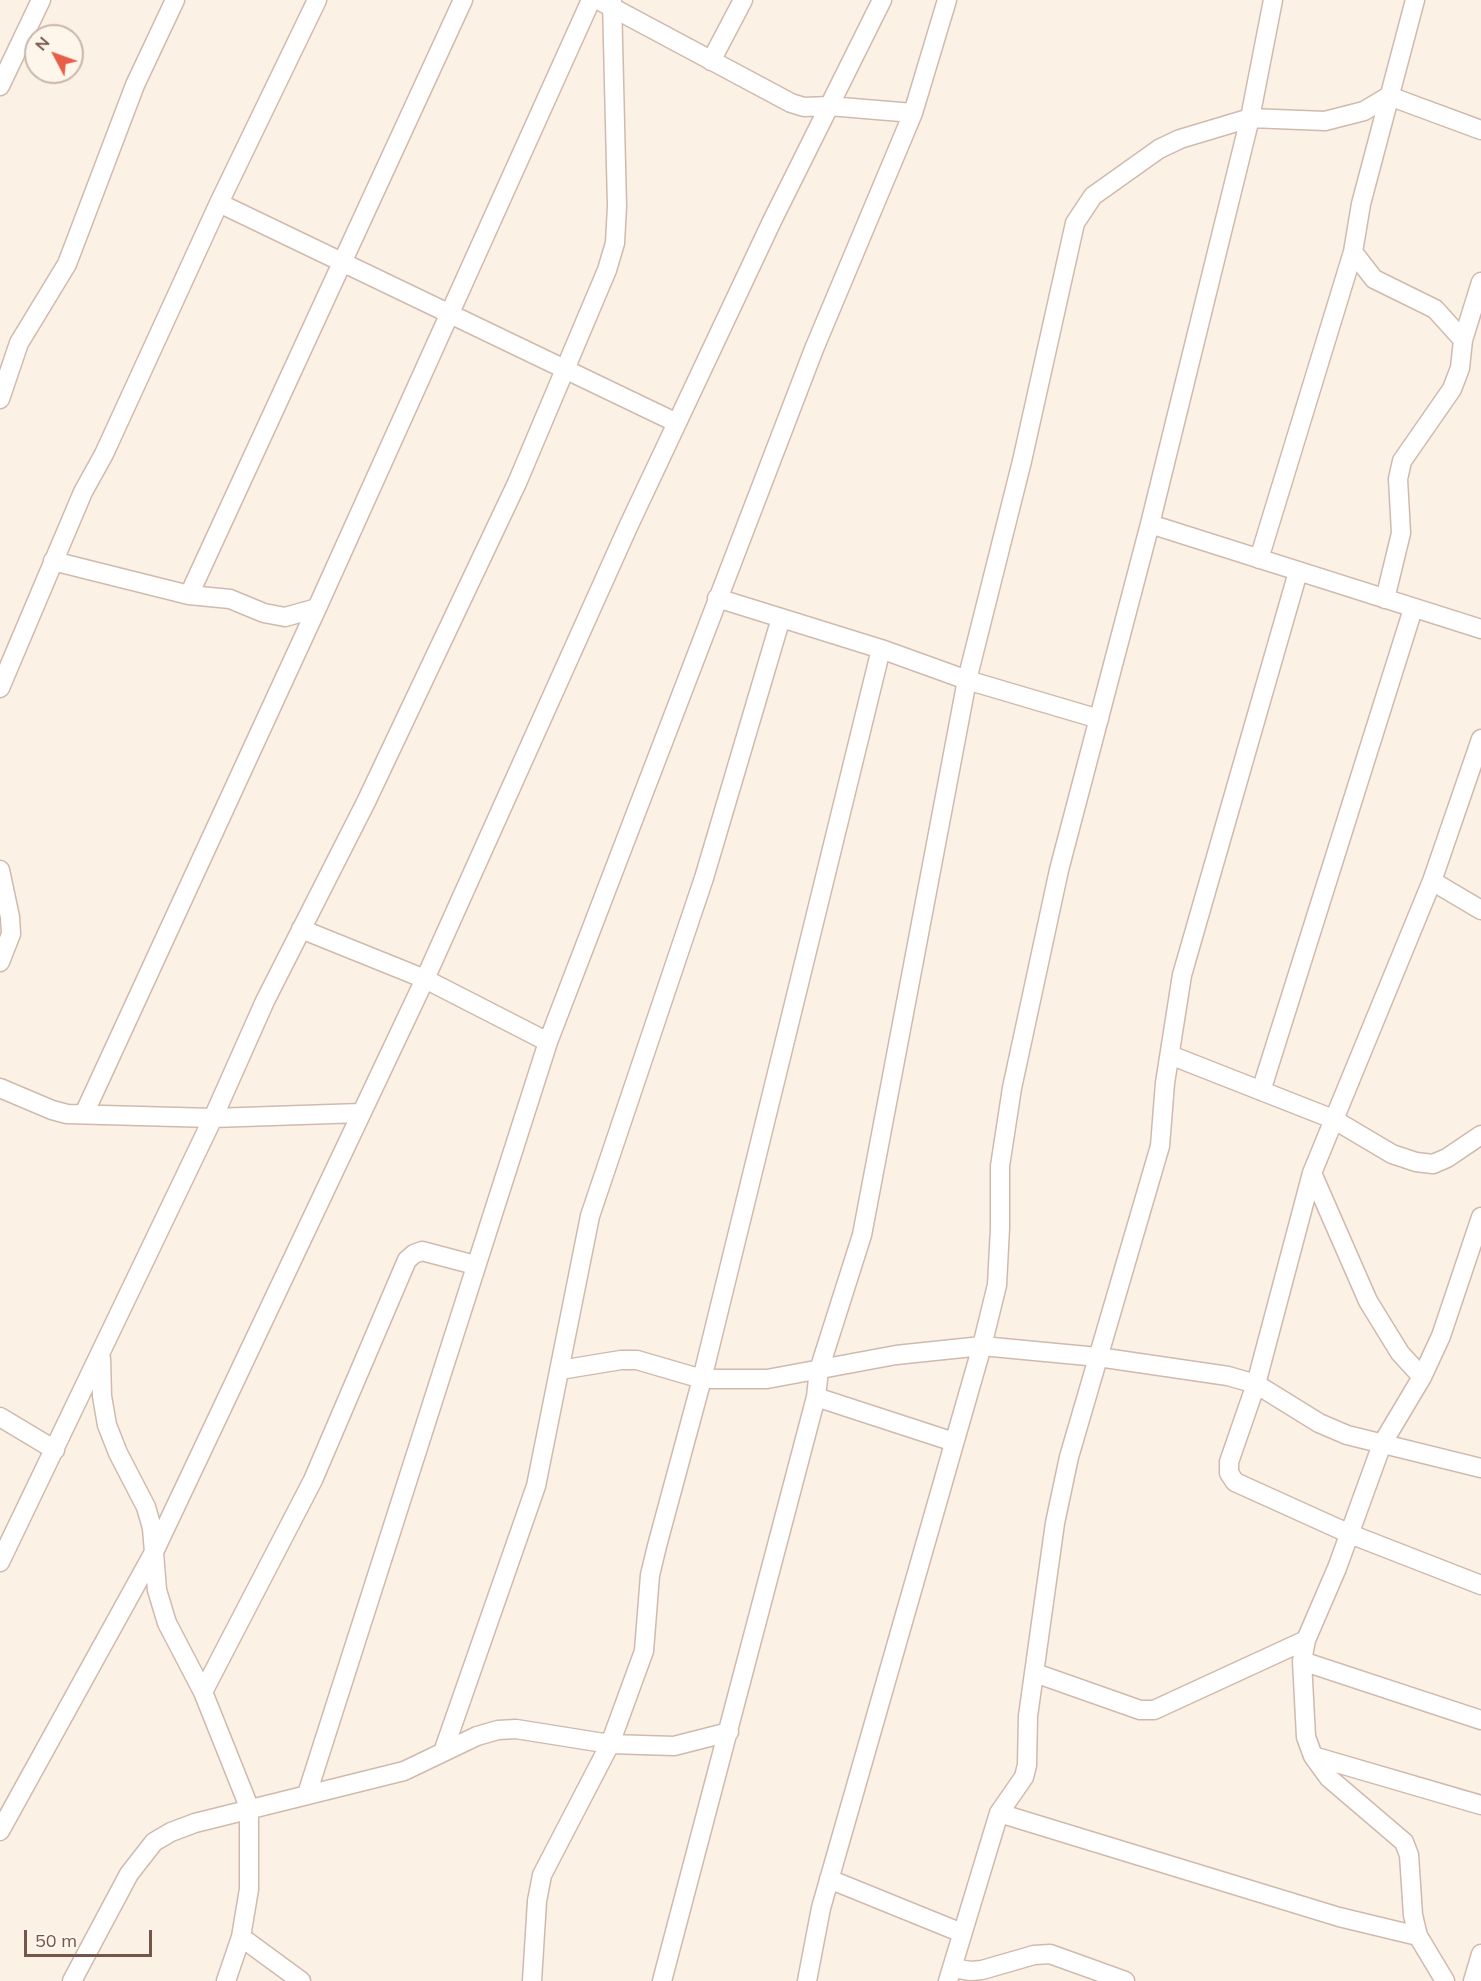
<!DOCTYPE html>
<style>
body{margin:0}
#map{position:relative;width:1481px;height:1981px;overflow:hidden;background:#fcf1e5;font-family:Mulish,sans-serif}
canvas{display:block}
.north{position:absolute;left:24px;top:24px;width:60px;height:60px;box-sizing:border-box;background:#fff6eb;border:2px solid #c8b6ab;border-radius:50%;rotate:311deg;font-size:16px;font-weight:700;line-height:24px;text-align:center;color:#75564a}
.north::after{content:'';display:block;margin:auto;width:21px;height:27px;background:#e66049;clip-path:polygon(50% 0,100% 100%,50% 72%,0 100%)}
.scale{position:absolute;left:24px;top:1930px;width:128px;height:27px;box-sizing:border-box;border:3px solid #75564a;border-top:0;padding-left:8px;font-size:18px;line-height:21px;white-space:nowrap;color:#75564a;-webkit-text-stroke:4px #fff6eb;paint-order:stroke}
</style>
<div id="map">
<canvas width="1481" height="1981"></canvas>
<div class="north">N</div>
<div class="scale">50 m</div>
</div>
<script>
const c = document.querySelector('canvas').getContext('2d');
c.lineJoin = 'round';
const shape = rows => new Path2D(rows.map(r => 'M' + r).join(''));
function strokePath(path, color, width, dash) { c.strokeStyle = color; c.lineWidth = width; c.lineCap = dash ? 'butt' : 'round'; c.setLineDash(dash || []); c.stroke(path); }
const minor = shape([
 [602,2,791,103,804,107,829,106,913,113],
 [711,61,743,0],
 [0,86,41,0],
 [219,203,677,423],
 [1353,252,1374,279,1435,309,1463,340],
 [0,399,19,343,67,264,135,85,175,0],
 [1150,524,1481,629],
 [1259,559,1353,252,1361,204,1415,0],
 [53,561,189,595,230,599,264,613,285,617,317,608],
 [189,595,463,0],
 [717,598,881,649,967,680,1099,719],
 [1385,599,1401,533,1398,479,1402,461,1452,389,1460,368,1463,340,1481,282],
 [0,688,83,492,104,454,219,203,317,0],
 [1481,739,1432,881,1312,1173,1256,1384,1229,1462,1229,1473,1235,1482,1350,1534,1481,1585],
 [0,870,10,917,11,934,0,962],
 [1432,881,1481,910],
 [301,929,425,979,548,1042],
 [1170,1055,1333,1119,1392,1154,1416,1162,1433,1164,1447,1158,1481,1135],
 [0,1088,52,1110,67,1114,213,1118,361,1113],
 [1261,1091,1413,609],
 [84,1114,317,608,591,0],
 [1312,1173,1368,1301,1400,1353,1422,1377],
 [101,1358,102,1396,107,1425,118,1453,146,1507,152,1528,157,1590,167,1623,203,1692,249,1807,249,1889,241,1937,226,1981],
 [560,1370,621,1360,637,1360,702,1379,767,1379,896,1355,982,1346,1098,1357,1228,1376,1256,1384,1319,1423,1347,1435,1481,1468],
 [816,1397,954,1442],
 [0,1417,55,1450],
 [0,1562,213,1118,265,1001,366,802,517,483,607,270,615,243,617,206,612,0],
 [1302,1661,1481,1720],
 [1035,1673,1140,1710,1154,1710,1306,1640],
 [203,1692,313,1480,407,1260,414,1254,422,1251,475,1265],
 [443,1752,536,1486,590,1216,704,878,781,618],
 [1313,1756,1481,1805],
 [307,1794,548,1042,814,349,913,113,947,0],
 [999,1813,1339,1917,1418,1936],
 [0,1831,154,1552,425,979,628,527,772,221,882,0],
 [829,1879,962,1933],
 [241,1937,301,1981],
 [952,1968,971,1971,982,1970,1034,1955,1050,1954,1125,1981],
 [72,1981,129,1874,154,1842,171,1832,195,1823,404,1771,477,1736,498,1730,516,1729,610,1744,674,1746,729,1732],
 [532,1981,537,1901,542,1875,610,1744,644,1651,650,1575,657,1546,702,1379,881,649],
 [662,1981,816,1397,819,1370,862,1235,967,680,1022,461,1075,223,1093,196,1159,149,1180,139,1250,118,1325,121,1364,111,1389,96,1481,130],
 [807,1981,821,1908,982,1346,997,1285,1000,1228,1000,1166,1012,1088,1059,870,1150,524,1250,118,1273,0],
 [948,1981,999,1813,1024,1777,1027,1765,1028,1716,1055,1523,1069,1457,1160,1146,1165,1083,1182,975,1298,572],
 [1445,1981,1418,1936,1413,1915,1409,1855,1404,1842,1329,1778,1313,1756,1306,1737,1302,1661,1306,1640,1337,1568,1382,1444,1422,1377,1441,1336,1481,1217],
 [1473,1981,1481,1954]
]);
strokePath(minor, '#d0baae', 21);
strokePath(minor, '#fff', 18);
</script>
